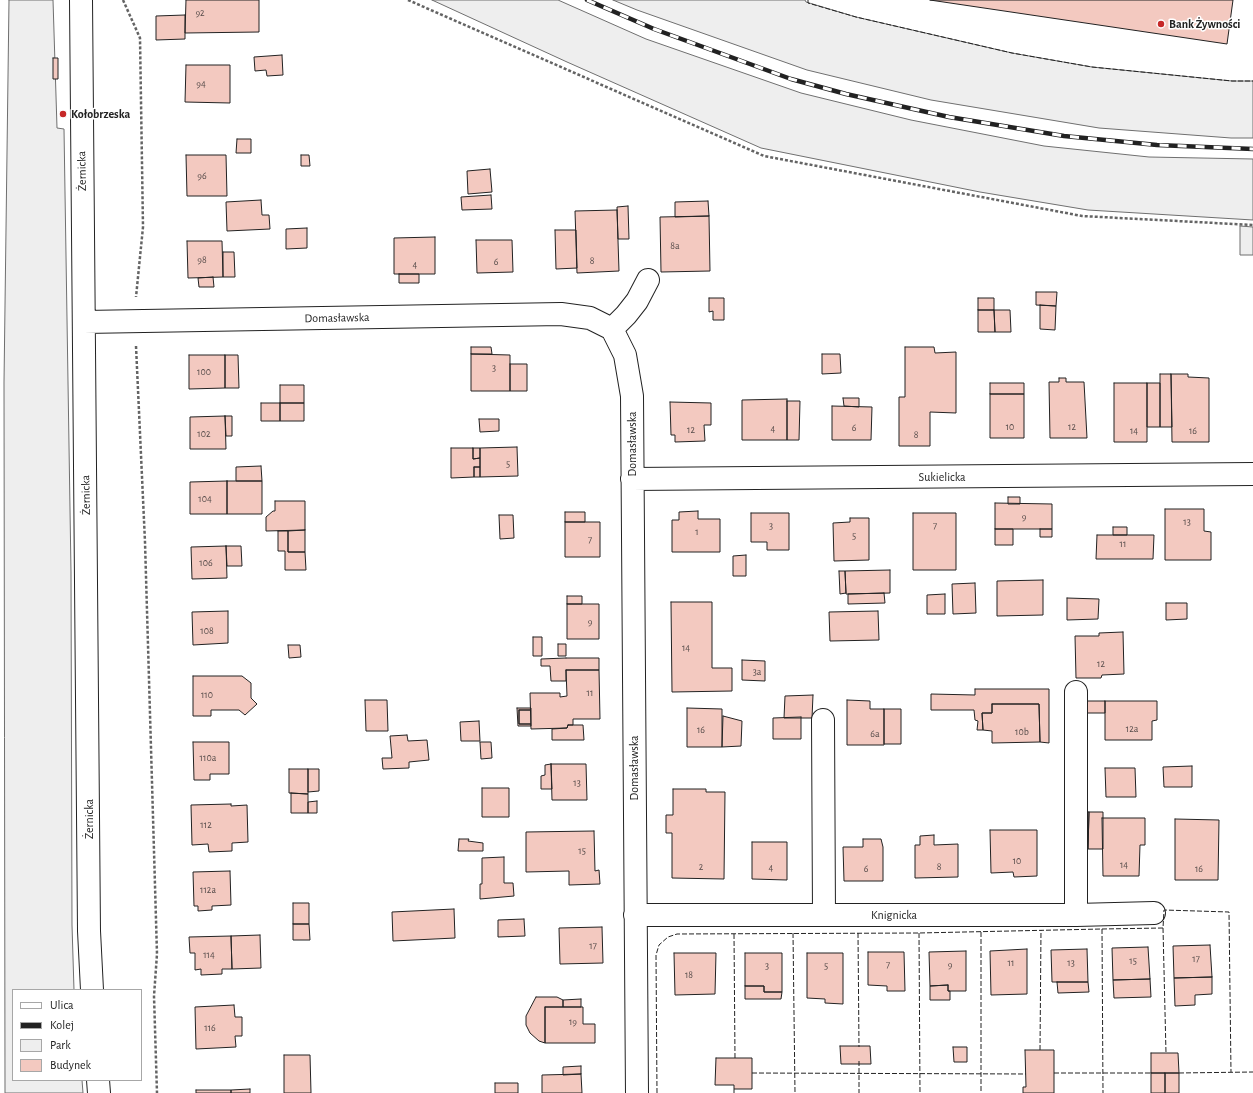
<!DOCTYPE html>
<meta charset="utf-8">
<style>
body{margin:0}
#map{position:relative;width:1253px;height:1093px;overflow:hidden;background:#fff;font-family:"Alegreya Sans",sans-serif}
canvas{display:block}
.legend{position:absolute;left:12px;top:989px;width:130px;height:92px;box-sizing:border-box;background:#fff;border:1px solid #a7a7a7;margin:0;padding:5px 7px;list-style:none;font-size:12px;color:#222}
.legend li{display:flex;align-items:center;gap:8px;height:20px}
.legend b{width:20px;border:1px solid #a7a7a7}
</style>
<div id="map">
<canvas width="1253" height="1093"></canvas>
<ul class="legend">
<li><b style="height:5px;background:#fff"></b>Ulica</li>
<li><b style="height:5px;background:#222"></b>Kolej</li>
<li><b style="height:11px;background:#eee"></b>Park</li>
<li><b style="height:11px;background:#f3c9c0"></b>Budynek</li>
</ul>
</div>
<script>
const c = document.querySelector('canvas').getContext('2d');
c.lineJoin = 'round';
function fill(path, color) { c.fillStyle = color; c.fill(path, 'evenodd'); }
const shape = rows => new Path2D(rows.map(r => 'M' + r).join(''));
function strokePath(path, color, width, dash) { c.strokeStyle = color; c.lineWidth = width; c.lineCap = dash ? 'butt' : 'round'; c.setLineDash(dash || []); c.stroke(path); }
function write(font, color, halo, rows, align = 'center') {
  c.font = font + ' "Alegreya Sans",sans-serif'; c.lineWidth = 3; c.setLineDash([]); c.textBaseline = 'middle'; c.strokeStyle = halo; c.fillStyle = color; for (const [text, x, y, turn = 0] of rows) {
    c.save(); c.translate(x, y); c.rotate((+turn || 0) * Math.PI / 180); c.textAlign = isNaN(turn) ? turn : align; if (halo) c.strokeText(text, 0, 0); c.fillText(text, 0, 0); c.restore();
  }
}
const green = shape([
 [9,0,53,0,57,128,64,129,71,572,72,925,74,990,13,990,13,1080,82,1080,83,1093,5,1093,4,382,9,0],
 [432,0,558,0,646,39,801,93,911,120,1044,146,1149,157,1253,159,1253,220,1088,210,980,192,761,148,567,62,432,0],
 [613,0,805,0,806,2,856,17,1012,53,1092,67,1232,81,1253,81,1253,138,1231,138,1099,128,931,100,807,70,637,10,613,0],
 [1240,226,1253,227,1253,255,1240,255,1240,226]
]);
const building = shape([
 [186,0,259,0,259,32,185,33,186,0],
 [930,0,1233,0,1227,44,930,0],
 [185,15,185,39,156,40,156,16,185,15],
 [282,55,283,75,267,76,266,70,255,71,254,57,282,55],
 [53,58,58,58,58,79,53,79,53,58],
 [186,65,230,65,230,103,185,102,186,65],
 [237,139,251,139,251,153,236,153,237,139],
 [186,155,226,155,227,196,187,196,186,155],
 [301,155,309,155,310,166,301,166,301,155],
 [490,169,492,192,468,194,467,171,490,169],
 [491,195,492,209,462,210,461,197,491,195],
 [261,200,262,215,269,215,270,229,227,231,226,202,261,200],
 [708,201,709,216,675,217,675,202,708,201],
 [628,206,629,239,618,239,617,207,628,206],
 [617,210,619,271,577,273,575,211,617,210],
 [709,216,710,271,661,272,660,217,709,216],
 [307,228,307,248,286,249,286,229,307,228],
 [555,230,576,230,577,268,556,269,555,230],
 [435,237,435,274,394,274,394,238,435,237],
 [476,240,512,240,513,272,477,273,476,240],
 [187,241,222,241,223,277,188,278,187,241],
 [223,252,234,252,235,277,223,277,223,252],
 [399,274,419,274,419,283,399,283,399,274],
 [213,277,214,287,199,287,198,278,213,277],
 [1036,292,1057,292,1056,306,1036,305,1036,292],
 [709,298,724,298,724,320,713,320,713,311,709,312,709,298],
 [978,298,994,298,994,310,978,310,978,298],
 [1040,305,1056,306,1055,330,1040,329,1040,305],
 [978,310,994,310,995,332,978,332,978,310],
 [994,310,1010,310,1011,332,995,332,994,310],
 [471,347,491,347,492,354,471,354,471,347],
 [905,347,934,347,935,353,956,352,956,413,930,412,930,446,899,446,899,397,905,397,905,347],
 [471,354,510,355,510,391,471,391,471,354],
 [822,354,840,354,841,373,822,374,822,354],
 [189,355,225,355,225,388,189,389,189,355],
 [225,355,238,355,239,388,225,388,225,355],
 [510,364,527,364,527,391,510,391,510,364],
 [1160,374,1171,374,1172,427,1160,427,1160,374],
 [1171,374,1188,374,1188,377,1209,378,1209,442,1172,442,1171,374],
 [1059,378,1066,378,1066,382,1084,382,1087,438,1050,438,1049,382,1059,382,1059,378],
 [990,383,1024,383,1024,394,990,394,990,383],
 [1114,383,1147,383,1147,442,1114,442,1114,383],
 [1147,383,1160,383,1160,427,1147,427,1147,383],
 [280,385,304,385,304,403,280,403,280,385],
 [990,394,1024,394,1024,438,990,438,990,394],
 [843,398,859,398,859,407,844,406,843,398],
 [787,399,787,440,742,440,742,400,787,399],
 [787,401,800,401,799,440,787,440,787,401],
 [670,402,711,403,711,425,704,425,705,441,675,442,675,435,671,435,670,402],
 [261,403,280,403,280,421,261,421,261,403],
 [280,403,304,403,304,421,280,421,280,403],
 [832,406,872,407,871,440,832,440,832,406],
 [225,416,226,449,190,449,190,417,225,416],
 [225,416,232,416,232,436,226,436,225,416],
 [479,419,499,419,499,431,480,432,479,419],
 [517,447,518,476,480,477,480,448,517,447],
 [451,448,473,448,473,459,480,458,480,467,474,467,474,477,451,478,451,448],
 [473,448,480,448,480,458,473,459,473,448],
 [261,466,262,481,236,481,236,467,261,466],
 [474,467,480,467,480,477,474,477,474,467],
 [227,481,262,481,262,514,227,514,227,481],
 [227,481,227,514,190,514,190,482,227,481],
 [1008,497,1020,497,1020,504,1008,504,1008,497],
 [275,501,305,501,305,530,266,531,266,517,273,511,275,511,275,501],
 [995,503,1052,504,1052,529,995,529,995,503],
 [1165,509,1204,509,1204,531,1211,532,1211,560,1165,560,1165,509],
 [698,511,698,519,720,519,720,552,672,552,672,520,679,520,679,512,698,511],
 [565,512,585,512,585,522,565,522,565,512],
 [751,513,789,513,789,550,767,550,767,542,751,542,751,513],
 [913,513,956,513,956,570,913,570,913,513],
 [499,515,513,515,514,538,500,539,499,515],
 [850,518,869,518,869,560,834,561,833,523,850,522,850,518],
 [565,522,600,522,600,557,565,557,565,522],
 [1113,527,1127,527,1127,535,1113,535,1113,527],
 [995,529,1013,529,1013,545,995,545,995,529],
 [1040,529,1052,529,1052,537,1040,537,1040,529],
 [305,530,305,552,288,552,288,531,305,530],
 [278,531,288,531,288,552,305,552,306,570,285,570,285,551,278,551,278,531],
 [1097,535,1154,535,1153,559,1096,559,1097,535],
 [226,546,227,578,192,579,191,547,226,546],
 [226,546,241,546,242,566,227,566,226,546],
 [746,555,746,576,733,576,733,556,746,555],
 [890,570,890,593,846,594,845,571,890,570],
 [839,571,845,571,846,593,840,594,839,571],
 [1043,580,1043,615,997,616,997,581,1043,580],
 [975,583,976,613,953,614,952,584,975,583],
 [884,593,885,603,848,604,848,594,884,593],
 [945,594,945,614,927,614,927,595,945,594],
 [567,596,582,596,582,604,567,604,567,596],
 [1067,598,1099,599,1098,619,1067,620,1067,598],
 [671,602,712,602,712,668,732,668,732,691,672,692,671,602],
 [1166,603,1187,603,1187,619,1166,620,1166,603],
 [567,604,599,604,599,639,567,639,567,604],
 [228,611,228,643,193,645,192,612,228,611],
 [878,611,879,640,830,641,829,612,878,611],
 [1123,632,1124,674,1102,675,1101,678,1076,678,1075,636,1099,636,1099,633,1123,632],
 [533,637,542,637,542,656,533,656,533,637],
 [558,644,566,644,566,656,558,656,558,644],
 [288,645,300,645,301,657,289,658,288,645],
 [566,658,599,658,599,670,566,670,566,681,551,681,550,666,541,666,541,659,566,658],
 [742,660,765,661,765,681,742,680,742,660],
 [566,670,599,670,600,719,573,719,573,725,568,725,567,728,531,729,530,693,560,693,560,697,567,696,566,670],
 [193,676,242,676,251,683,251,698,257,704,245,715,239,710,211,710,211,716,193,716,193,676],
 [975,689,1049,689,1049,743,1040,742,1039,704,992,704,992,713,982,713,983,730,977,730,978,721,975,720,974,710,931,710,931,694,975,695,975,689],
 [813,695,812,718,784,718,785,696,813,695],
 [365,700,387,700,388,731,366,731,365,700],
 [847,700,870,701,870,709,884,709,884,745,847,745,847,700],
 [1084,701,1105,701,1105,713,1084,713,1084,701],
 [1105,701,1157,701,1157,720,1152,721,1152,740,1105,740,1105,701],
 [992,704,1039,704,1040,742,992,743,992,731,983,730,982,713,992,713,992,704],
 [517,708,531,708,531,710,519,710,519,724,531,724,531,726,518,726,517,708],
 [687,708,722,709,722,747,687,747,687,708],
 [884,709,901,709,901,744,884,744,884,709],
 [519,710,531,710,531,724,519,724,519,710],
 [723,716,742,721,741,746,722,747,723,716],
 [801,717,801,739,773,739,773,718,801,717],
 [479,721,480,741,461,741,460,722,479,721],
 [568,725,583,725,584,740,552,740,552,729,567,728,568,725],
 [407,735,408,741,427,740,429,760,409,762,409,768,383,769,382,758,392,758,390,736,407,735],
 [193,742,229,742,229,774,210,774,210,780,194,780,193,742],
 [480,742,491,742,492,758,481,759,480,742],
 [551,764,586,764,587,800,552,800,551,764],
 [551,764,552,789,541,789,541,776,545,775,545,765,551,764],
 [1192,766,1192,787,1164,787,1163,767,1192,766],
 [1105,768,1135,768,1136,797,1106,797,1105,768],
 [289,769,308,769,308,794,289,793,289,769],
 [308,769,319,769,319,791,308,792,308,769],
 [482,788,509,788,509,817,482,817,482,788],
 [673,789,706,789,706,792,725,792,724,879,672,878,672,833,666,833,666,815,673,815,673,789],
 [291,793,308,794,308,813,291,813,291,793],
 [317,801,317,813,308,813,308,802,317,801],
 [231,804,231,806,247,805,248,842,232,843,232,851,209,852,208,844,192,845,191,805,231,804],
 [1084,812,1089,812,1088,849,1084,849,1084,812],
 [1089,812,1103,812,1103,849,1088,849,1089,812],
 [1102,818,1145,818,1145,845,1140,845,1139,876,1103,876,1102,818],
 [1175,819,1219,820,1218,880,1175,880,1175,819],
 [990,830,1037,830,1037,876,1014,877,1013,872,991,873,990,830],
 [594,831,595,871,599,870,600,884,569,885,569,871,526,872,526,832,594,831],
 [934,835,934,845,958,844,958,877,915,878,915,845,920,845,920,836,934,835],
 [459,839,469,839,468,841,483,843,483,851,458,851,459,839],
 [863,839,881,839,883,847,883,881,844,881,843,847,863,847,863,839],
 [752,842,787,842,787,880,752,879,752,842],
 [504,857,504,883,513,883,514,896,480,899,480,884,482,884,482,858,504,857],
 [230,871,231,905,212,906,212,910,198,911,198,906,194,906,193,872,230,871],
 [293,903,309,903,309,924,293,924,293,903],
 [454,909,455,938,393,941,392,912,454,909],
 [524,919,525,936,498,937,498,920,524,919],
 [293,924,309,924,310,940,293,940,293,924],
 [602,927,603,963,560,964,559,928,602,927],
 [260,935,261,968,232,969,231,936,260,935],
 [231,936,232,969,222,969,222,974,201,975,201,969,195,970,195,953,190,953,189,937,231,936],
 [1210,945,1212,977,1174,978,1173,946,1210,945],
 [1148,947,1150,979,1113,980,1112,948,1148,947],
 [1027,949,1027,994,991,995,990,951,1027,949],
 [1087,949,1088,982,1052,982,1051,950,1087,949],
 [966,951,966,991,948,991,948,985,930,986,929,952,966,951],
 [868,952,904,952,905,991,887,991,887,986,868,985,868,952],
 [674,953,716,953,715,994,675,995,674,953],
 [745,953,782,953,782,992,764,992,764,986,745,986,745,953],
 [807,953,843,953,843,1004,825,1003,825,999,807,998,807,953],
 [1212,977,1212,994,1195,995,1195,1005,1175,1006,1174,978,1212,977],
 [1150,979,1151,997,1114,998,1113,980,1150,979],
 [1057,982,1088,982,1089,992,1058,993,1057,982],
 [948,985,948,991,950,991,950,1000,930,1000,930,986,948,985],
 [745,986,764,986,764,992,782,992,781,999,745,999,745,986],
 [536,997,557,997,563,1000,563,1007,545,1007,545,1043,539,1041,530,1033,526,1025,526,1016,536,997],
 [581,999,581,1007,563,1007,563,1000,581,999],
 [234,1005,235,1017,242,1017,242,1036,235,1036,236,1047,196,1049,195,1007,234,1005],
 [545,1007,583,1007,583,1024,595,1024,595,1043,545,1043,545,1007],
 [840,1046,870,1046,871,1064,841,1064,840,1046],
 [953,1047,967,1047,967,1062,954,1062,953,1047],
 [1025,1050,1054,1050,1054,1093,1023,1093,1023,1087,1026,1087,1025,1050],
 [1151,1053,1178,1053,1179,1073,1151,1073,1151,1053],
 [284,1055,310,1055,311,1093,284,1093,284,1055],
 [716,1058,752,1058,752,1089,734,1089,734,1085,715,1085,716,1058],
 [581,1066,581,1074,563,1075,563,1067,581,1066],
 [1151,1073,1165,1073,1165,1093,1151,1093,1151,1073],
 [1165,1073,1179,1073,1179,1093,1165,1093,1165,1073],
 [581,1074,582,1093,542,1093,542,1075,581,1074],
 [495,1083,518,1083,518,1093,495,1093,495,1083],
 [250,1089,250,1093,231,1093,231,1090,250,1089],
 [196,1090,231,1090,231,1093,196,1093,196,1090]
]);
const path = shape([
 [123,0,140,38,143,227,136,297],
 [408,0,764,156,1082,216,1253,225],
 [136,346,145,542,157,954,154,996,157,1093]
]);
const minor = shape([
 [81,0,89,931,92,990],
 [84,322,561,314,590,318,612,329,625,355,632,396,637,1093],
 [612,329,626,315,637,301,648,280],
 [632,479,1253,474],
 [823,720,824,915],
 [635,915,1076,915,1154,913],
 [1076,915,1076,692],
 [98,1080,99,1093]
]);
const rail = shape([
 [587,0,654,29,791,79,846,94,949,117,1064,136,1157,145,1253,149]
]);
const fence = shape([
 [808,0,808,3,856,17,1012,53,1092,67,1232,81,1253,81],
 [1163,928,1166,1053],
 [1102,929,1103,1093],
 [981,932,981,1093],
 [793,933,795,1093],
 [858,933,859,1047],
 [919,933,920,1093],
 [734,934,735,1058],
 [1040,1050,1041,930],
 [859,1061,859,1093],
 [752,1073,1026,1074],
 [1054,1073,1151,1073],
 [1179,1073,1253,1072],
 [734,1089,734,1093],
 [657,1093,656,955,659,945,668,937,677,934,919,933,1102,929,1163,928,1164,910,1229,912,1231,1072]
]);
const markers = [
 [1161,24,4,"#c62828"],
 [63,114,4,"#c62828"]
];
const numberNames = [
 ["92",200,13],
 ["94",201,84],
 ["96",202,176],
 ["8a",675,246],
 ["98",202,260],
 ["8",592,261],
 ["6",496,262],
 ["4",415,265],
 ["3",494,368],
 ["100",204,372],
 ["10",1010,427],
 ["12",1072,427],
 ["6",854,428],
 ["4",773,429],
 ["12",691,430],
 ["14",1134,431],
 ["16",1193,431],
 ["102",204,434],
 ["8",916,435],
 ["5",508,464],
 ["104",205,499],
 ["9",1024,517],
 ["13",1187,522],
 ["3",771,526],
 ["7",935,526],
 ["1",697,532],
 ["5",854,536],
 ["7",590,540],
 ["11",1123,544],
 ["106",206,563],
 ["9",590,622],
 ["108",207,631],
 ["14",686,648],
 ["12",1101,664],
 ["3a",757,672],
 ["11",590,693],
 ["110",207,695],
 ["12a",1132,729],
 ["16",701,730],
 ["10b",1022,732],
 ["6a",875,734],
 ["110a",208,758],
 ["13",577,783],
 ["112",206,825],
 ["15",582,851],
 ["10",1017,861],
 ["14",1124,865],
 ["2",701,867],
 ["8",939,867],
 ["4",771,868],
 ["6",866,869],
 ["16",1199,869],
 ["112a",208,890],
 ["17",593,946],
 ["114",209,955],
 ["17",1196,959],
 ["15",1133,961],
 ["11",1011,963],
 ["13",1071,963],
 ["7",888,965],
 ["9",950,965],
 ["3",767,966],
 ["5",826,966],
 ["18",689,975],
 ["19",573,1022],
 ["116",210,1028]
];
const poiNames = [
 ["Bank Żywności",1169,24],
 ["Kołobrzeska",71,114]
];
const streetNames = [
 ["Żernicka",82,171,-91],
 ["Domasławska",337,318,-1],
 ["Domasławska",632,444,-90],
 ["Sukielicka",942,477],
 ["Żernicka",86,495,-91],
 ["Domasławska",634,768,-90],
 ["Żernicka",89,819,-90],
 ["Knignicka",894,915]
];
fill(green, '#eee');
strokePath(green, '#6f6f6f', 1);
fill(building, '#f3c9c0');
strokePath(building, '#222', 1);
strokePath(minor, '#222', 24);
strokePath(path, '#646464', 2.5, [3, 2]);
strokePath(minor, '#fff', 22);
strokePath(rail, '#222', 4.5);
strokePath(rail, '#fff', 3, [9]);
strokePath(fence, '#222', 1, [5, 2]);
for (const [x, y, r, color] of markers) { const dot = new Path2D(); dot.arc(x, y, r, 0, 2 * Math.PI); c.fillStyle = color; c.fill(dot); strokePath(dot, '#fff', 1.5); }
write('10px', '#564c4a', null, numberNames);
write('bold 12px', '#222', '#fff', poiNames, 'left');
write('12px', '#222', '#fff', streetNames);
</script>
